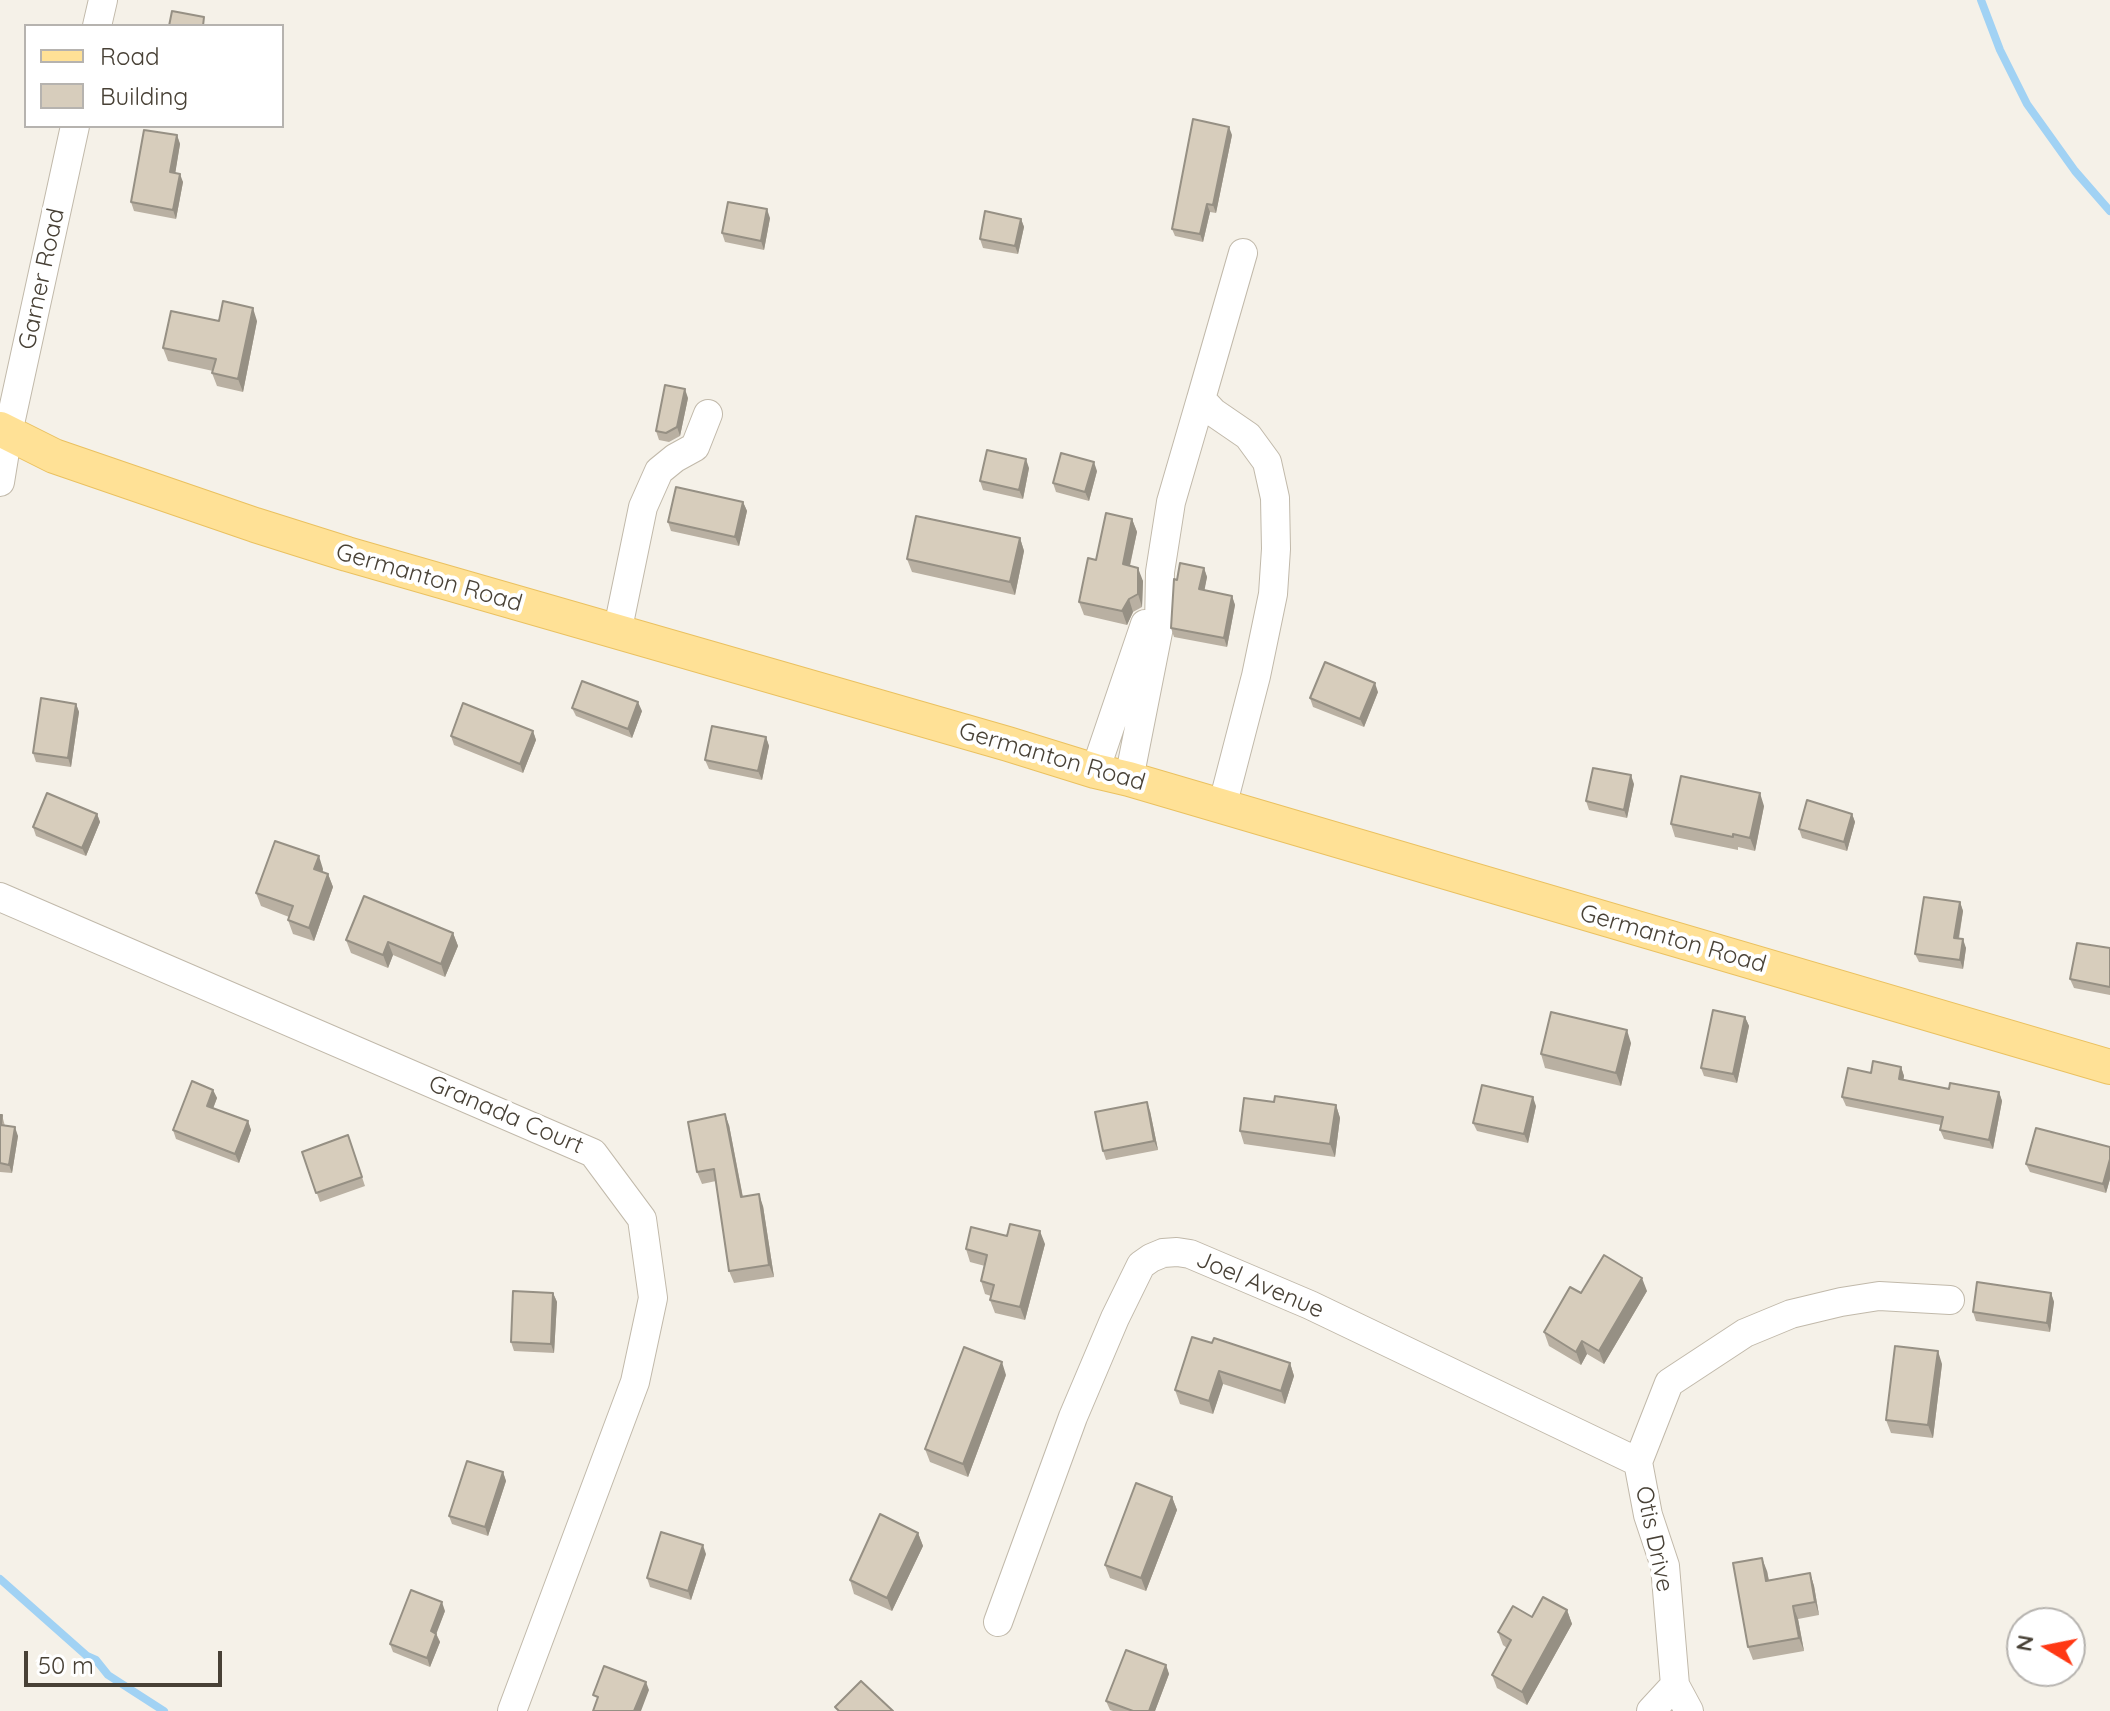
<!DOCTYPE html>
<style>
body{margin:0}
#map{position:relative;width:2110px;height:1711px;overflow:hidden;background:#f5f1e8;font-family:Quicksand,sans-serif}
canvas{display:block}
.legend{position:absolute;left:24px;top:24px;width:260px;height:104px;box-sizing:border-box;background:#fff;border:2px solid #b6b3af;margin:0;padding:10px 14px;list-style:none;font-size:24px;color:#484136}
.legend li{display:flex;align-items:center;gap:16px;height:40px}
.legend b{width:40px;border:2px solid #b6b3af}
.north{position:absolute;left:2006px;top:1607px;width:80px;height:80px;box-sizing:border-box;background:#fff;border:2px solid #b6b3af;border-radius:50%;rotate:280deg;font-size:22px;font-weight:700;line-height:32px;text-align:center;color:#484136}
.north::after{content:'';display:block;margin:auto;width:28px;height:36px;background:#ff3814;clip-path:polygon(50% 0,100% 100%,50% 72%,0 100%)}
.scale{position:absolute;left:24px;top:1651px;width:198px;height:36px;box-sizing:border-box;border:4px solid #484136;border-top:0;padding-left:10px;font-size:24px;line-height:28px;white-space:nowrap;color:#484136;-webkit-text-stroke:6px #fff;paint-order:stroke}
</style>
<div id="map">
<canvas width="2110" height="1711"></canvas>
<ul class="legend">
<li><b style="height:10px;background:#ffe196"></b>Road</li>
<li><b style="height:22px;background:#d7cdbc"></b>Building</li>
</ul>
<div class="north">N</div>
<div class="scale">50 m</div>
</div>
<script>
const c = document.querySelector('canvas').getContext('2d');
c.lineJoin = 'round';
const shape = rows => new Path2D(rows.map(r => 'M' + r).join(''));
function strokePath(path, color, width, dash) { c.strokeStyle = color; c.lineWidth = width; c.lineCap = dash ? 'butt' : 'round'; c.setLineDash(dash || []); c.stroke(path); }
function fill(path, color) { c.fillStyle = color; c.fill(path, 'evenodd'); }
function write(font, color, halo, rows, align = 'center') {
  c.font = font + ' Quicksand,sans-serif'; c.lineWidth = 8; c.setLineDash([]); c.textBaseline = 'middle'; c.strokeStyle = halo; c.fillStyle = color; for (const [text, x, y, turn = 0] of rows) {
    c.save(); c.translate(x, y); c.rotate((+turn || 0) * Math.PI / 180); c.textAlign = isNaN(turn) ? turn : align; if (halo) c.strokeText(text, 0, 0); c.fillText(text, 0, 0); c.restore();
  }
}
const stream = shape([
 [1981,0,2000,50,2027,104,2075,171,2110,211],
 [0,1579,87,1656,96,1660,108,1675,164,1711]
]);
const minor = shape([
 [97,26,103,0],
 [0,482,8,433,75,126],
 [617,633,643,507,659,471,675,458,695,447,708,414],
 [1095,771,1145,624],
 [1129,779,1159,627,1160,572,1171,502,1201,399],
 [1222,807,1256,676,1273,594,1276,549,1275,498,1267,462,1248,436,1213,412,1201,399,1243,253],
 [0,897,593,1153,642,1219,653,1298,635,1382,512,1711],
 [998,1622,1073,1417,1115,1318,1141,1265,1151,1258,1163,1253,1177,1252,1190,1254,1310,1305,1638,1462],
 [1651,1711,1675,1685],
 [1689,1711,1675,1685,1665,1566,1648,1515,1638,1462,1669,1383,1745,1333,1791,1314,1841,1302,1879,1296,1950,1300]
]);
const major = shape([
 [0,429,54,456,255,525,347,554,1008,744,1095,771,1129,779,2110,1067]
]);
const wall = shape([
 [177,135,180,144,175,173,183,182,176,219,134,211,131,202],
 [1232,135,1216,213,1210,212,1203,242,1175,236,1172,229],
 [770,218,764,250,725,242,722,233],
 [1021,219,1024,227,1018,254,983,248,980,239],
 [219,321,257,321,243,392,217,386,212,373,213,371,168,361,163,348],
 [688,398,680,436,669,442,659,440,656,431],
 [1029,468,1023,499,983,490,980,481],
 [1097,471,1089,501,1056,492,1053,483],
 [743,502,747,511,739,546,671,531,668,522],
 [1132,519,1137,532,1130,566,1143,581,1142,607,1133,612,1127,625,1084,615,1079,602,1096,560],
 [1020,538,1024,551,1015,595,912,572,907,559],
 [1204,568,1207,577,1204,590,1232,596,1235,605,1227,647,1174,637,1171,628,1177,580],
 [1378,692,1364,727,1313,707,1310,698],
 [76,704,79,712,71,767,36,762,33,753],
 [572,708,642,711,632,738,576,716],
 [533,731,536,740,523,773,454,745,451,736],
 [766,737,769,746,762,780,709,769,705,760],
 [1634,784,1627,818,1589,810,1586,801],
 [1764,806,1755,851,1738,847,1738,850,1675,837,1671,824],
 [97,814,100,822,86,856,36,836,33,827],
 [1852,814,1855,822,1847,851,1802,838,1799,829],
 [323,869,323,872,328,874,333,887,314,941,293,934,288,920,289,917,261,906,256,893],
 [1960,902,1963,911,1959,939,1966,948,1963,969,1919,962,1915,954],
 [453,933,458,946,445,977,393,955,388,968,351,953,346,940],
 [2110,948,2110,995,2074,988,2070,979],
 [1745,1017,1749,1026,1737,1083,1704,1076,1701,1068],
 [1631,1043,1621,1086,1545,1068,1541,1054],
 [1901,1067,1904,1076,1903,1080,1949,1089,1999,1092,2002,1101,1993,1149,1944,1139,1940,1130,1941,1125,1846,1106,1842,1097,1871,1073],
 [213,1090,217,1098,213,1108,248,1121,251,1130,239,1163,176,1139,173,1130],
 [1274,1102,1336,1105,1340,1118,1335,1157,1244,1144,1240,1131],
 [1536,1106,1528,1143,1477,1131,1473,1123],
 [1150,1111,1158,1150,1106,1160,1103,1151],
 [0,1115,2,1115,5,1126,18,1136,12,1173,0,1172],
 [729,1125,743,1197,763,1206,774,1277,734,1283,729,1271,716,1181,702,1184,697,1172],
 [348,1135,365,1186,320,1202,302,1152],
 [2110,1147,2110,1179,2106,1193,2030,1172,2026,1164],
 [1045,1244,1025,1320,995,1313,990,1300,991,1296,985,1294,981,1281,985,1266,970,1262,966,1249],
 [1647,1291,1604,1364,1587,1354,1581,1365,1549,1346,1544,1332,1581,1293],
 [553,1293,557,1302,554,1353,514,1351,511,1342],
 [2051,1293,2054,1302,2050,1332,1976,1321,1973,1312],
 [1212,1343,1290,1363,1294,1376,1285,1404,1223,1384,1213,1414,1180,1404,1175,1390],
 [1942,1364,1933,1438,1891,1433,1886,1420],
 [1006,1375,968,1477,930,1462,925,1449],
 [503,1472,506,1481,488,1536,452,1524,449,1516],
 [1172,1497,1177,1510,1146,1591,1110,1578,1105,1565],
 [918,1533,923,1546,892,1611,854,1594,850,1580],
 [706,1554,691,1600,650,1587,647,1578],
 [1767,1571,1769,1580,1810,1573,1814,1586,1819,1615,1798,1619,1804,1651,1753,1660,1748,1647],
 [1567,1610,1572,1624,1527,1705,1497,1688,1492,1675,1507,1648,1503,1645,1498,1632,1532,1617],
 [445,1611,436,1633,440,1642,430,1667,393,1652,390,1644],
 [1166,1665,1169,1674,1155,1711,1113,1711,1110,1710,1106,1701]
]);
const shadedWall = shape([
 [1229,127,1232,135,1216,213,1213,205],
 [177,135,180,144,174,181,170,172],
 [180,174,183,182,176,219,173,210],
 [1207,204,1210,212,1203,242,1200,234],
 [767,209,770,218,764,250,761,241],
 [1021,219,1024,227,1018,254,1015,246],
 [253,308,257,321,243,392,238,379],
 [685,389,688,398,680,436,677,427],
 [1026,459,1029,468,1023,499,1019,490],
 [1094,462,1097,471,1089,501,1085,492],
 [743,502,747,511,739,546,735,537],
 [1132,519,1137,532,1127,578,1123,564],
 [1020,538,1024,551,1015,595,1010,582],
 [1138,568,1143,581,1142,607,1138,594],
 [1204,568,1207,577,1203,598,1199,589],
 [1232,596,1235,605,1227,647,1224,638],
 [1129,599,1133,612,1127,625,1122,611],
 [1375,683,1378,692,1364,727,1360,719],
 [638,702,642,711,632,738,628,729],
 [76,704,79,712,71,767,68,758],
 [533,731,536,740,523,773,520,764],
 [766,737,769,746,762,780,758,771],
 [1631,775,1634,784,1627,818,1624,810],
 [1760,793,1764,806,1755,851,1750,838],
 [97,814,100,822,86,856,82,848],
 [1852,814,1855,822,1847,851,1844,842],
 [319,856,323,869,319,882,314,869],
 [328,874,333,887,314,941,309,928],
 [1960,902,1963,911,1957,947,1954,938],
 [453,933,458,946,445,977,441,964],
 [1963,939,1966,948,1963,969,1960,960],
 [388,942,393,955,388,968,383,955],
 [1745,1017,1749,1026,1737,1083,1733,1074],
 [1627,1030,1631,1043,1621,1086,1616,1073],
 [1901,1067,1904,1076,1902,1088,1899,1079],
 [213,1090,217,1098,211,1114,207,1106],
 [1999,1092,2002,1101,1993,1149,1989,1140],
 [1533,1097,1536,1106,1528,1143,1524,1134],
 [1147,1102,1150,1111,1158,1150,1154,1141],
 [1336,1105,1340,1118,1335,1157,1330,1144],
 [725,1114,729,1125,745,1209,741,1197],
 [248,1121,251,1130,239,1163,235,1154],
 [15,1127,18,1136,12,1173,9,1165],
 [2110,1159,2110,1179,2106,1193,2103,1184],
 [759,1194,763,1206,774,1277,769,1265],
 [1040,1231,1045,1244,1025,1320,1020,1307],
 [1642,1278,1647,1291,1604,1364,1599,1351],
 [553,1293,557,1302,554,1353,551,1344],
 [2051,1293,2054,1302,2050,1332,2047,1323],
 [1582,1341,1587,1354,1581,1365,1576,1352],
 [1938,1351,1942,1364,1933,1438,1928,1425],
 [1002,1362,1006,1375,968,1477,963,1464],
 [1290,1363,1294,1376,1285,1404,1281,1391],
 [1219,1371,1223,1384,1213,1414,1209,1401],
 [503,1472,506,1481,488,1536,485,1527],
 [1172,1497,1177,1510,1146,1591,1141,1578],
 [918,1533,923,1546,892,1611,887,1598],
 [703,1545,706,1554,691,1600,688,1591],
 [1762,1558,1767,1571,1771,1594,1766,1581],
 [1810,1573,1814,1586,1819,1615,1815,1602],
 [442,1602,445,1611,434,1640,431,1631],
 [1793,1606,1798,1619,1804,1651,1799,1638],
 [1567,1610,1572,1624,1527,1705,1522,1692],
 [436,1634,440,1642,430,1667,427,1658],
 [1166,1665,1169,1674,1155,1711,1149,1711],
 [646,1682,649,1690,641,1711,634,1711]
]);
const building = shape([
 [172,11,204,17,203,26,169,26,172,11],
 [1193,119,1229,127,1213,205,1207,204,1200,234,1172,229,1193,119],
 [144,130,177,135,170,172,180,174,173,210,131,202,144,130],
 [728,202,767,209,761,241,722,233,728,202],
 [985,211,1021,219,1015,246,980,239,985,211],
 [223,301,253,308,238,379,212,373,216,359,163,348,171,311,219,321,223,301],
 [665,385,685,389,677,427,666,433,656,431,665,385],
 [987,450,1026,459,1019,490,980,481,987,450],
 [1061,453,1094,462,1085,492,1053,483,1061,453],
 [676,487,743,502,735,537,668,522,676,487],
 [1106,513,1132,519,1123,564,1138,568,1138,594,1129,599,1122,611,1079,602,1088,558,1096,560,1106,513],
 [916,516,1020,538,1010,582,907,559,916,516],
 [1180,563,1204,568,1199,589,1232,596,1224,638,1171,628,1174,579,1177,580,1180,563],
 [1325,662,1375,683,1360,719,1310,698,1325,662],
 [582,681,638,702,628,729,572,708,582,681],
 [41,698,76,704,68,758,33,753,41,698],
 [463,703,533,731,520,764,451,736,463,703],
 [712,726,766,737,758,771,705,760,712,726],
 [1593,768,1631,775,1624,810,1586,801,1593,768],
 [1681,776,1760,793,1750,838,1733,834,1733,837,1671,824,1681,776],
 [47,793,97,814,82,848,33,827,47,793],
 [1807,800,1852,814,1844,842,1799,829,1807,800],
 [275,841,319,856,314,869,328,874,309,928,288,920,293,906,256,893,275,841],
 [364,896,453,933,441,964,388,942,383,955,346,940,364,896],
 [1924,897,1960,902,1954,938,1963,939,1960,960,1915,954,1924,897],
 [2077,943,2110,948,2110,987,2070,979,2077,943],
 [1713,1010,1745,1017,1733,1074,1701,1068,1713,1010],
 [1551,1012,1627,1030,1616,1073,1541,1054,1551,1012],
 [1873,1061,1901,1067,1899,1079,1949,1089,1950,1083,1999,1092,1989,1140,1940,1130,1943,1117,1842,1097,1848,1068,1871,1073,1873,1061],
 [192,1081,213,1090,207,1106,248,1121,235,1154,173,1130,192,1081],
 [1482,1085,1533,1097,1524,1134,1473,1123,1482,1085],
 [1275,1096,1336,1105,1330,1144,1240,1131,1244,1098,1274,1102,1275,1096],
 [1147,1102,1154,1141,1103,1151,1095,1112,1147,1102],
 [725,1114,741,1197,759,1194,769,1265,729,1271,714,1169,697,1172,688,1122,725,1114],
 [0,1115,2,1115,1,1125,15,1127,9,1165,0,1163,0,1115],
 [2036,1128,2110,1147,2110,1159,2103,1184,2026,1164,2036,1128],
 [348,1135,362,1177,316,1193,302,1152,348,1135],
 [1010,1224,1040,1231,1020,1307,990,1300,994,1285,981,1281,987,1255,966,1249,971,1227,1007,1236,1010,1224],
 [1604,1255,1642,1278,1599,1351,1582,1341,1576,1352,1544,1332,1570,1287,1581,1293,1604,1255],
 [1977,1282,2051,1293,2047,1323,1973,1312,1977,1282],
 [513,1291,553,1293,551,1344,511,1342,513,1291],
 [1192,1337,1212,1343,1214,1338,1290,1363,1281,1391,1219,1371,1209,1401,1175,1390,1192,1337],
 [1895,1346,1938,1351,1928,1425,1886,1420,1895,1346],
 [964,1347,1002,1362,963,1464,925,1449,964,1347],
 [467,1461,503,1472,485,1527,449,1516,467,1461],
 [1136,1483,1172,1497,1141,1578,1105,1565,1136,1483],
 [880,1514,918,1533,887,1598,850,1580,880,1514],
 [661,1532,703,1545,688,1591,647,1578,661,1532],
 [1762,1558,1766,1581,1810,1573,1815,1602,1793,1606,1799,1638,1748,1647,1733,1563,1762,1558],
 [411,1590,442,1602,431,1631,436,1634,427,1658,390,1644,411,1590],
 [1543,1597,1567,1610,1522,1692,1492,1675,1511,1640,1498,1632,1513,1606,1532,1617,1543,1597],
 [1126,1650,1166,1665,1149,1711,1133,1711,1106,1701,1126,1650],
 [604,1666,646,1682,634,1711,593,1711,598,1697,593,1695,604,1666],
 [861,1681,893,1711,839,1711,835,1707,861,1681]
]);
const streetNames = [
 ["Garner Road",42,279,-78],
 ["Germanton Road",429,578,16],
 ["Germanton Road",1052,757,16],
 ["Germanton Road",1673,939,16],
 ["Granada Court",506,1115,23],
 ["Joel Avenue",1260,1285,23],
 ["Otis Drive",1654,1539,78]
];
strokePath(stream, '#a1d2f4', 8);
strokePath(minor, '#c1b9aa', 30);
strokePath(major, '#eac160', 36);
strokePath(minor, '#fff', 28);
strokePath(major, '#ffe196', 34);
fill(wall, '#b9b0a2');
fill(shadedWall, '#969084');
fill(building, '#d7cdbc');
strokePath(building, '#969084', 2);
write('24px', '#484136', '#fff', streetNames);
</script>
